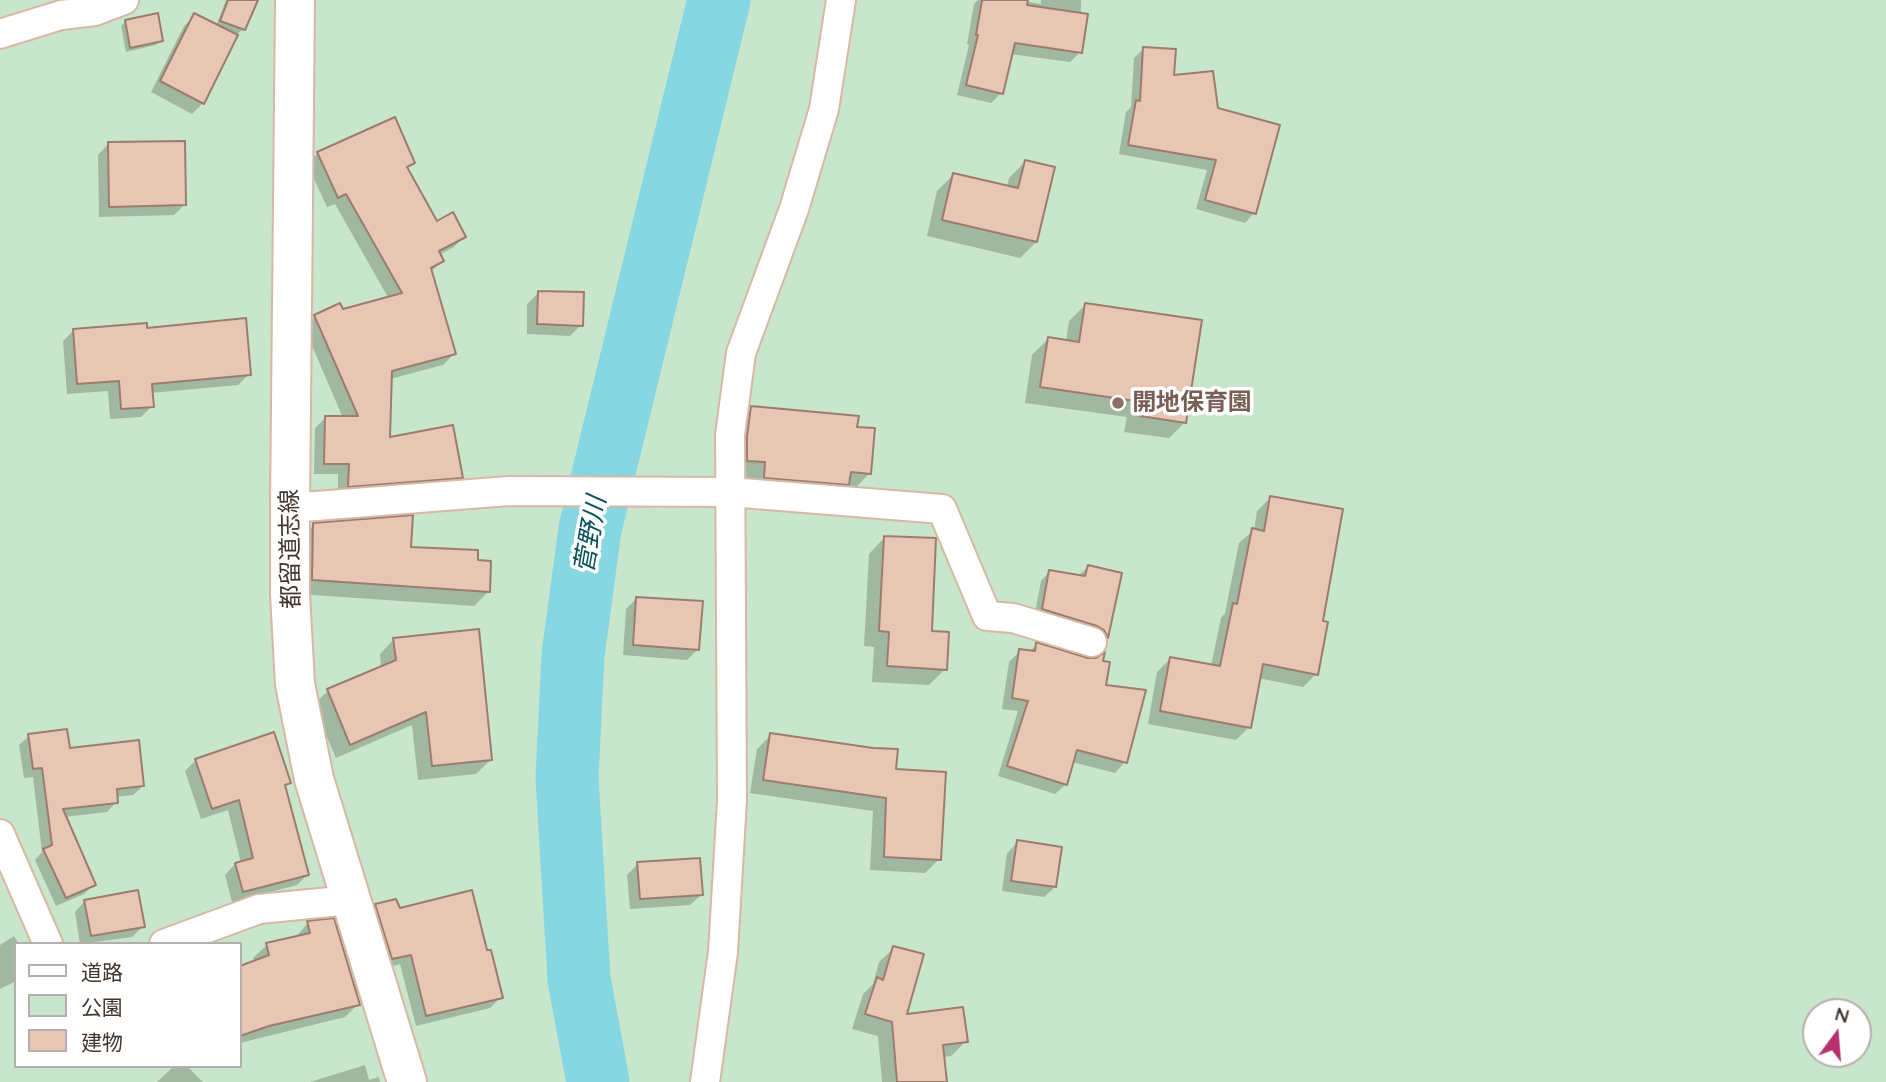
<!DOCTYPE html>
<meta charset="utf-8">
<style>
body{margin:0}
#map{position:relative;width:1886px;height:1082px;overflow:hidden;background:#fdf6f3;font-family:Quicksand,"Noto Sans JP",sans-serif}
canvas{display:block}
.legend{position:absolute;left:14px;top:942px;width:228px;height:126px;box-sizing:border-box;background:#fff;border:2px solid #b4afac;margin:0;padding:9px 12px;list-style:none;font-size:21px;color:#43362f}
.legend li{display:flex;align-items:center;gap:14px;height:35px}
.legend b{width:35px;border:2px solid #b4afac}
.north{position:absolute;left:1802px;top:998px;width:70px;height:70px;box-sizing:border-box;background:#fff;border:2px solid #b4afac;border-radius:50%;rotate:16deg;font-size:19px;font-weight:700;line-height:28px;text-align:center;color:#43362f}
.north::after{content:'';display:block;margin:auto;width:24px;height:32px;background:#b8306e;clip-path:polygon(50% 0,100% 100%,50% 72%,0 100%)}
</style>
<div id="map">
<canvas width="1886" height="1082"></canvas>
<ul class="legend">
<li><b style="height:9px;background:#fff"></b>道路</li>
<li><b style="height:19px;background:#c8e6cb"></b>公園</li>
<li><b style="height:19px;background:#e7c6b4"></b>建物</li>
</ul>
<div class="north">N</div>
</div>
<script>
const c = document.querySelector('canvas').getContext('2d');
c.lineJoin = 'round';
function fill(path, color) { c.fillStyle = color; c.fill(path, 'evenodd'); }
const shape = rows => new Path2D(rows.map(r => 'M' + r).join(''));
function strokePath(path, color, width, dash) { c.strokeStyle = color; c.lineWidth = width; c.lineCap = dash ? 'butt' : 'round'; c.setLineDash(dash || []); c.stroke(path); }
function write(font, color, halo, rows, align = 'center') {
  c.font = font + ' Quicksand,"Noto Sans JP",sans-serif'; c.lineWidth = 7; c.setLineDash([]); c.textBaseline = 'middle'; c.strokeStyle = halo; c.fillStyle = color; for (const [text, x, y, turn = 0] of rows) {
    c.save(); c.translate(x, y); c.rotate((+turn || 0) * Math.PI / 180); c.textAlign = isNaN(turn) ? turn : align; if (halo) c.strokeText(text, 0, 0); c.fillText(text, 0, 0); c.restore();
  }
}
const green = shape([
 [0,0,1886,0,1886,1082,0,1082],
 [16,944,240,944,240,1066,16,1066],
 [1816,1012,1858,1012,1858,1054,1816,1054]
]);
const shadow = shape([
 [226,0,256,0,244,29,237,34,203,103,192,114,151,92,184,26,194,16,216,26],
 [978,0,1017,0,1041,4,1041,0,1081,0,1080,52,1070,62,1010,54,1001,93,991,103,957,95,969,45,967,44,974,4],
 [126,21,162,40,156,45,126,52,121,26],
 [1144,48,1172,77,1216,110,1254,213,1245,223,1196,209,1207,170,1119,154,1126,112,1131,107,1134,58],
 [108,144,185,204,174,215,99,217,98,155],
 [318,153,413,162,406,170,436,223,464,236,454,247,439,255,442,260,431,272,454,354,443,365,390,379,389,439,461,477,451,488,338,497,338,474,314,474,315,428,326,417,343,418,304,327,315,317,389,299,335,204,327,207,307,164],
 [1025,162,1036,242,1020,258,927,236,937,191,953,175,1007,187,1009,178],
 [538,293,581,325,570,336,527,334,527,304],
 [1085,305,1185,422,1169,438,1124,432,1127,417,1025,403,1032,355,1048,339,1066,342,1069,321],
 [146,329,249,374,238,385,151,393,152,406,141,417,110,419,108,391,67,394,63,341,74,330],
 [751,408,856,428,870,473,854,489,749,494,750,478,731,476,735,424],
 [1270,498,1321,623,1316,674,1303,687,1258,678,1249,727,1236,740,1148,724,1157,672,1170,659,1211,666,1221,618,1225,613,1239,543,1254,530,1257,511],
 [314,525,409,549,476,562,488,592,474,606,298,594,300,539],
 [885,537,945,669,929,685,872,682,874,647,864,646,869,554],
 [1088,567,1120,574,1106,637,1099,644,1034,618,1041,581,1049,572,1079,575],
 [636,599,698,649,687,660,623,655,626,609],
 [394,639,490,760,476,774,418,780,412,725,336,758,313,705,328,691,381,668,380,654],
 [1037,644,1125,762,1115,773,1072,762,1066,784,1055,794,998,776,1018,711,1002,709,1009,662,1020,651,1029,652],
 [771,735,895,771,939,859,925,873,870,870,873,811,750,793,757,749],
 [29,736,68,750,143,786,133,795,116,797,116,802,107,812,64,817,94,884,84,894,56,906,35,860,42,852,33,777,24,778,19,745],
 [196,760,289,782,284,788,308,874,297,885,232,902,225,875,235,864,241,863,228,810,201,819,185,771],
 [1018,842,1055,887,1044,897,1002,891,1007,853],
 [638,864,701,895,690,905,630,909,627,875],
 [85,901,143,926,132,937,80,944,75,912],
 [376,905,399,910,486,953,501,997,490,1008,416,1026,400,964,382,969,365,916],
 [308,923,358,1004,345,1017,240,1043,240,968,255,962,253,958,267,945,295,938],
 [14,936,19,944,16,944,16,981,0,989,0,945],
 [894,948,904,1016,966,1041,951,1056,943,1057,945,1082,882,1082,878,1036,852,1029,863,994,873,984,879,962],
 [365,1065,369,1080,379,1077,380,1082,310,1082],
 [174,1066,187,1066,203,1082,157,1082]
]);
const river = shape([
 [598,1082,579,979,567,778,573,655,590,529,719,0]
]);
const building = shape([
 [228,0,258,0,245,30,220,21,228,0],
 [982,0,1028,0,1027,5,1088,14,1082,53,1015,43,1003,94,966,85,978,35,976,35,982,0],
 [158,13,163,41,130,48,125,20,158,13],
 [194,13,238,35,204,104,160,81,194,13],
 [1143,47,1176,49,1174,75,1213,71,1218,108,1280,125,1256,214,1205,200,1216,160,1128,145,1136,100,1140,101,1143,47],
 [395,117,415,163,407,167,437,221,453,212,466,237,439,251,444,261,431,268,456,354,392,371,390,437,453,425,463,478,348,487,349,464,324,464,325,416,358,416,314,315,340,303,343,309,402,293,346,194,338,198,317,152,395,117],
 [185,141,186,205,109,207,108,142,185,141],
 [1025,160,1055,167,1037,242,942,220,953,173,1018,188,1025,160],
 [538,291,584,292,583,326,537,324,538,291],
 [1085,303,1202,320,1186,423,1140,416,1142,402,1040,387,1048,337,1079,342,1085,303],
 [246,318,251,375,152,384,154,407,121,409,119,381,77,384,73,329,147,323,147,328,246,318],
 [751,406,859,416,857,427,875,428,871,474,851,472,849,485,764,478,765,462,747,461,747,436,751,406],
 [1270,496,1343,509,1323,621,1328,622,1318,675,1263,664,1251,728,1160,711,1170,657,1220,666,1233,603,1237,604,1252,528,1264,531,1270,496],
 [413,515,411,547,478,550,478,560,491,561,490,592,312,580,313,523,413,515],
 [884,536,936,538,932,631,949,632,947,670,887,666,889,632,879,631,884,536],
 [1088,565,1122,573,1108,638,1104,630,1097,626,1042,609,1049,570,1085,576,1088,565],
 [636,597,703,601,699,650,633,645,636,597],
 [479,629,492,760,432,766,426,712,350,745,327,689,396,660,393,638,479,629],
 [1036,642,1088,658,1096,658,1105,652,1103,661,1110,662,1106,685,1146,690,1127,763,1077,750,1067,785,1007,766,1028,701,1012,698,1019,649,1035,651,1036,642],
 [67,729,70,748,139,740,144,786,117,789,118,803,63,809,96,885,66,898,43,849,52,845,42,768,33,769,28,734,67,729],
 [274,732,291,783,285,785,309,875,243,892,235,863,253,858,239,800,212,809,195,759,274,732],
 [770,733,873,748,898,749,896,769,946,772,941,860,884,857,886,798,763,780,770,733],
 [1017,840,1062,847,1056,887,1011,881,1017,840],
 [700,858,703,895,640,899,637,862,700,858],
 [138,890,145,927,91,936,84,900,138,890],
 [472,890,487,950,491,950,503,998,426,1016,411,955,392,959,375,904,396,899,400,908,472,890],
 [334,918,360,1005,269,1026,240,1036,240,966,269,955,266,943,310,933,307,921,334,918],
 [893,946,924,954,907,1014,963,1007,968,1042,943,1045,947,1082,897,1082,892,1022,865,1014,877,977,883,980,893,946]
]);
const street = shape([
 [0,34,61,15,95,11,124,0],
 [290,508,509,491,730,492,942,509,987,616,1013,618,1092,642],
 [0,834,48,944],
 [164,944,259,909,350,900],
 [705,1082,723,952,732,800,730,435,741,353,794,209,824,109,841,0]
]);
const primary = shape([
 [295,0,290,508,290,594,295,684,314,779,407,1082]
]);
const markers = [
 [1118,403,7,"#8d6e63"]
];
const educationNames = [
 ["開地保育園",1132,403]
];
const streetNames = [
 ["都留道志線",291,549,-91]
];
const waterNames = [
 ["菅野川",591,535,-80]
];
fill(green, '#c8e6cb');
fill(shadow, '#0003');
strokePath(river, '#87d7e3', 63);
fill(building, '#e7c6b4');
strokePath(building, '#9c7d6d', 2);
strokePath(street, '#d8b7a5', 32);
strokePath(primary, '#d8b7a5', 42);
strokePath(street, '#fff', 28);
strokePath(primary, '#fff', 38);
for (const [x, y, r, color] of markers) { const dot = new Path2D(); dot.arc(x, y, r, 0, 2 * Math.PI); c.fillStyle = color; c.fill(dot); strokePath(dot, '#fff', 2.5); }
write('bold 24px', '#785e54', '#fff', educationNames, 'left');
write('24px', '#43362f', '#fff', streetNames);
write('italic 26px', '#075159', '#fff', waterNames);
</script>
